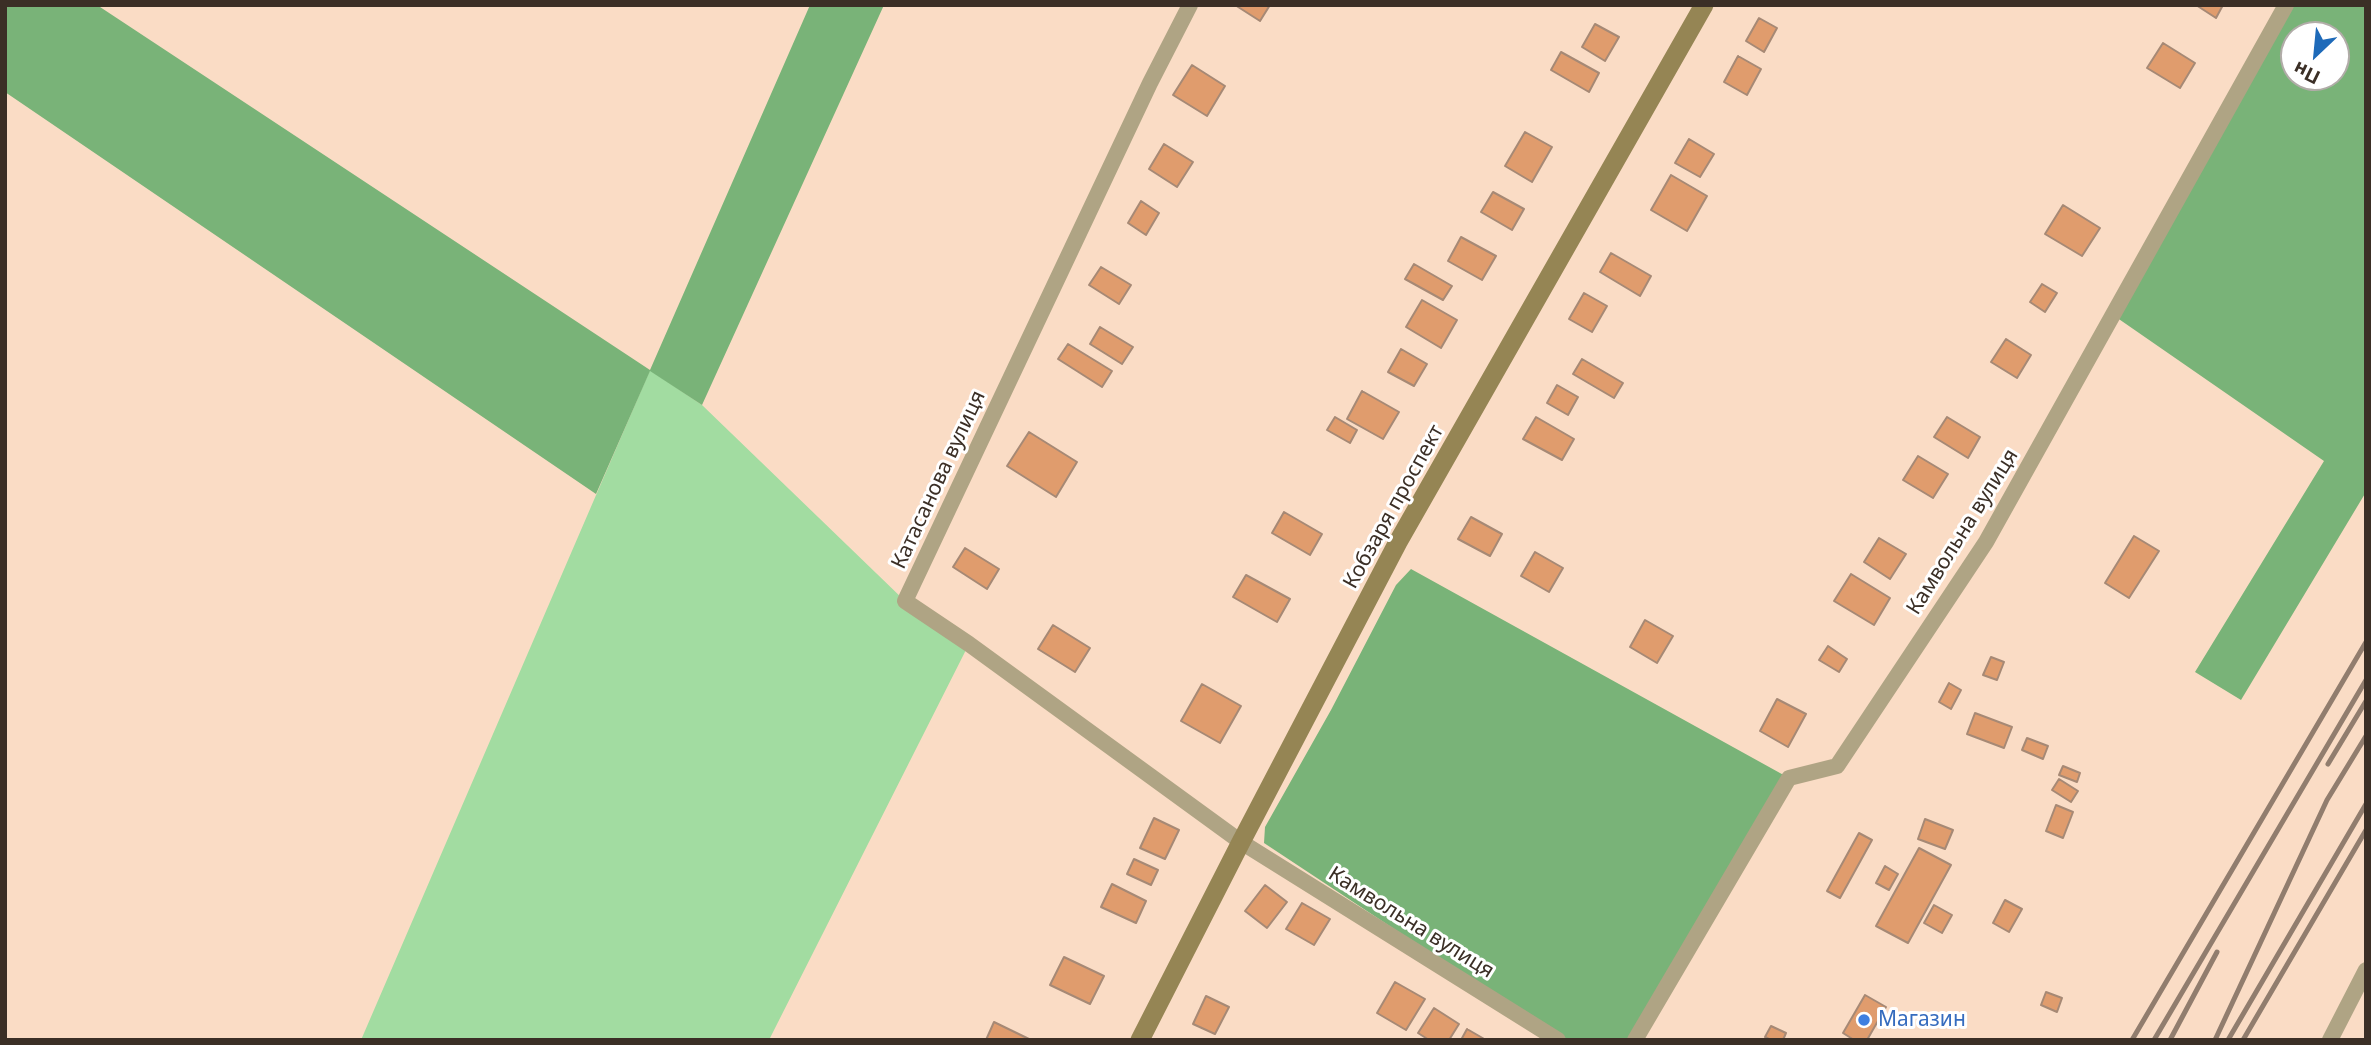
<!DOCTYPE html>
<meta charset="utf-8">
<style>
body{margin:0}
#map{position:relative;width:2371px;height:1045px;overflow:hidden;background:#fadcc5;font-family:"Noto Sans",sans-serif}
canvas{display:block}
.frame{position:absolute;inset:0;border:7px solid #3b2f26;pointer-events:none}
.north{position:absolute;left:2280px;top:21px;width:70px;height:70px;box-sizing:border-box;background:#fff;border:2px solid #b1aca8;border-radius:50%;rotate:206deg;font-size:19px;font-weight:700;line-height:28px;text-align:center;color:#3b2f26}
.north::after{content:'';display:block;margin:auto;width:24px;height:32px;background:#1e6ab9;clip-path:polygon(50% 0,100% 100%,50% 72%,0 100%)}
</style>
<div id="map">
<canvas width="2371" height="1045"></canvas>
<div class="frame"></div>
<div class="north">Пн</div>
</div>
<script>
const c = document.querySelector('canvas').getContext('2d');
c.lineJoin = 'round';
function fill(path, color) { c.fillStyle = color; c.fill(path, 'evenodd'); }
const shape = rows => new Path2D(rows.map(r => 'M' + r).join(''));
function strokePath(path, color, width, dash) { c.strokeStyle = color; c.lineWidth = width; c.lineCap = dash ? 'butt' : 'round'; c.setLineDash(dash || []); c.stroke(path); }
function write(font, color, halo, rows, align = 'center') {
  c.font = font + ' "Noto Sans",sans-serif'; c.lineWidth = 6; c.setLineDash([]); c.textBaseline = 'middle'; c.strokeStyle = halo; c.fillStyle = color; for (const [text, x, y, turn = 0] of rows) {
    c.save(); c.translate(x, y); c.rotate((+turn || 0) * Math.PI / 180); c.textAlign = isNaN(turn) ? turn : align; if (halo) c.strokeText(text, 0, 0); c.fillText(text, 0, 0); c.restore();
  }
}
const green = shape([
 [650,370,702,405,905,601,969,644,769,1040,361,1040]
]);
const forest = shape([
 [5,5,97,5,650,370,810,5,884,5,702,405,650,371,596,494,5,92],
 [2286,5,2366,5,2366,492,2241,700,2195,672,2324,461,2113,315],
 [2294,35,2336,35,2336,77,2294,77],
 [1411,569,1789,778,1635,1040,1562,1040,1264,843,1265,827,1331,710,1396,585]
]);
const building = shape([
 [1235,5,1270,5,1260,21,1235,5],
 [2196,5,2223,5,2216,18,2196,5],
 [1759,18,1777,28,1764,52,1746,41,1759,18],
 [1595,24,1619,37,1605,61,1582,47,1595,24],
 [2163,43,2195,63,2180,88,2147,68,2163,43],
 [1561,52,1599,73,1589,92,1551,70,1561,52],
 [1738,56,1761,69,1747,95,1724,82,1738,56],
 [1192,65,1225,86,1207,116,1173,95,1192,65],
 [1525,132,1552,147,1532,182,1505,166,1525,132],
 [1689,139,1714,154,1700,177,1675,163,1689,139],
 [1164,144,1193,162,1177,187,1149,169,1164,144],
 [1671,175,1707,196,1687,231,1651,210,1671,175],
 [1493,192,1524,209,1512,230,1481,212,1493,192],
 [1141,201,1159,213,1146,235,1128,223,1141,201],
 [2063,205,2100,228,2082,256,2045,234,2063,205],
 [1461,237,1496,256,1482,280,1448,261,1461,237],
 [1611,253,1651,276,1640,296,1600,272,1611,253],
 [1414,264,1452,286,1443,300,1405,279,1414,264],
 [1101,267,1131,285,1119,304,1089,285,1101,267],
 [2042,284,2057,293,2045,312,2030,302,2042,284],
 [1584,293,1607,306,1592,332,1569,319,1584,293],
 [1422,300,1457,320,1441,348,1406,327,1422,300],
 [1100,327,1133,347,1122,364,1090,344,1100,327],
 [2006,339,2031,355,2017,378,1991,362,2006,339],
 [1068,344,1112,371,1102,387,1058,359,1068,344],
 [1401,349,1427,364,1414,386,1388,372,1401,349],
 [1582,359,1623,383,1614,398,1573,374,1582,359],
 [1557,385,1578,397,1568,415,1547,403,1557,385],
 [1362,391,1399,412,1383,439,1347,419,1362,391],
 [1335,417,1357,430,1350,443,1327,430,1335,417],
 [1536,417,1574,439,1562,460,1523,439,1536,417],
 [1947,417,1980,437,1968,458,1934,437,1947,417],
 [1029,432,1077,462,1056,497,1007,466,1029,432],
 [1918,456,1948,474,1933,498,1903,480,1918,456],
 [1284,512,1322,534,1310,555,1272,533,1284,512],
 [1471,517,1502,534,1490,556,1458,539,1471,517],
 [2134,536,2159,551,2129,598,2105,583,2134,536],
 [1879,538,1906,554,1890,579,1864,562,1879,538],
 [965,548,999,569,987,589,953,567,965,548],
 [1535,552,1563,568,1549,592,1521,576,1535,552],
 [1851,574,1890,598,1874,625,1834,601,1851,574],
 [1246,575,1290,599,1277,622,1233,597,1246,575],
 [1645,620,1673,636,1657,663,1630,647,1645,620],
 [1053,625,1090,648,1075,672,1038,649,1053,625],
 [1828,646,1847,659,1839,672,1819,660,1828,646],
 [1991,657,2004,662,1997,680,1983,675,1991,657],
 [1949,683,1961,690,1951,709,1939,702,1949,683],
 [1202,684,1241,706,1220,743,1181,721,1202,684],
 [1777,699,1806,714,1788,747,1760,731,1777,699],
 [1975,713,2012,727,2004,748,1967,734,1975,713],
 [2027,738,2048,746,2043,759,2022,750,2027,738],
 [2063,766,2080,773,2077,782,2059,775,2063,766],
 [2059,779,2078,791,2071,802,2052,790,2059,779],
 [2056,805,2073,812,2063,838,2046,831,2056,805],
 [1154,818,1179,830,1165,859,1140,848,1154,818],
 [1925,819,1953,830,1945,849,1918,839,1925,819],
 [1859,833,1872,840,1840,898,1827,891,1859,833],
 [1919,848,1951,865,1908,943,1876,926,1919,848],
 [1134,859,1158,870,1151,885,1127,874,1134,859],
 [1885,866,1898,874,1889,890,1876,883,1885,866],
 [1112,884,1146,901,1136,923,1101,907,1112,884],
 [1265,885,1287,902,1267,928,1245,911,1265,885],
 [2005,900,2022,909,2009,932,1993,923,2005,900],
 [1302,903,1330,919,1314,945,1286,929,1302,903],
 [1934,905,1952,915,1942,933,1924,923,1934,905],
 [1064,957,1104,976,1090,1004,1050,985,1064,957],
 [1395,982,1425,999,1406,1030,1377,1013,1395,982],
 [2046,992,2062,998,2057,1012,2041,1005,2046,992],
 [1865,995,1886,1007,1867,1040,1854,1040,1843,1033,1865,995],
 [1206,996,1229,1007,1215,1034,1193,1024,1206,996],
 [1434,1008,1459,1024,1449,1040,1429,1040,1418,1033,1434,1008],
 [994,1022,1029,1039,1028,1040,986,1040,994,1022],
 [1771,1026,1786,1033,1783,1040,1771,1040,1765,1037,1771,1026],
 [1467,1029,1486,1040,1461,1040,1467,1029]
]);
const minor = shape([
 [1190,5,1150,83,905,601,969,644,1241,842,1558,1040],
 [1635,1040,1789,778,1837,766,1986,542,2286,5],
 [2330,1040,2366,970]
]);
const secondary = shape([
 [1140,1040,1241,842,1398,542,1704,5]
]);
const rail = shape([
 [2328,764,2366,701],
 [2132,1040,2366,642],
 [2154,1040,2366,680],
 [2170,1040,2217,952],
 [2215,1040,2327,800,2366,736],
 [2228,1040,2366,804],
 [2243,1040,2366,830]
]);
const markers = [
 [1864,1020,7,"#3f7fe0"]
];
const streetNames = [
 ["Катасанова вулиця",939,480,-65],
 ["Кобзаря проспект",1394,507,-61],
 ["Камвольна вулиця",1963,532,-58],
 ["Камвольна вулиця",1411,923,32]
];
const shopNames = [
 ["Магазин",1878,1020]
];
fill(green, '#a2dca1');
fill(forest, '#79b378');
fill(building, '#e09c6d');
strokePath(building, '#a68975', 2);
strokePath(minor, '#afa484', 16);
strokePath(secondary, '#958554', 19);
strokePath(rail, '#917d6e', 5);
for (const [x, y, r, color] of markers) { const dot = new Path2D(); dot.arc(x, y, r, 0, 2 * Math.PI); c.fillStyle = color; c.fill(dot); strokePath(dot, '#fff', 2.5); }
write('21px', '#3b2f26', '#fff', streetNames);
write('21px', '#366cbe', '#fff', shopNames, 'left');
</script>
